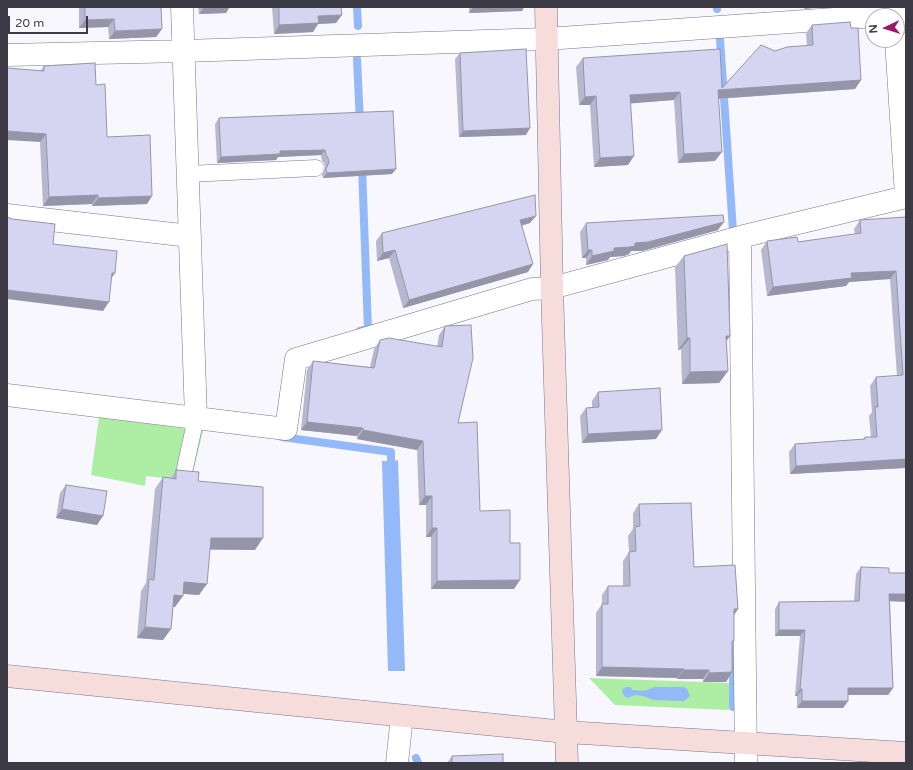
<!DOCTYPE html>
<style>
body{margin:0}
#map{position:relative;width:913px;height:770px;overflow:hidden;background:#f8f7fd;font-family:"Varela Round",sans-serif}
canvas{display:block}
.frame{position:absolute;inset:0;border:8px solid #3c3a45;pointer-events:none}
.north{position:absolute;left:865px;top:8px;width:40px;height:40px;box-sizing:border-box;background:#fff;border:1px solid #b1b0b5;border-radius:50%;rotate:266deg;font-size:11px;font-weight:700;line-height:16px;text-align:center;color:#3c3a45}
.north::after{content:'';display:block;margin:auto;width:14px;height:18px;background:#9b186c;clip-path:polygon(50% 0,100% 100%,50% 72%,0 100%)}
.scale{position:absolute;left:8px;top:16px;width:80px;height:18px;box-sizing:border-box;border:2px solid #3c3a45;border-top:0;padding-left:5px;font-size:12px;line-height:14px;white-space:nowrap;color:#3c3a45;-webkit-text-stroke:3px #fff;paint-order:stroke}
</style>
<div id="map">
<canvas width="913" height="770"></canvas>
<div class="frame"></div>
<div class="north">N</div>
<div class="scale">20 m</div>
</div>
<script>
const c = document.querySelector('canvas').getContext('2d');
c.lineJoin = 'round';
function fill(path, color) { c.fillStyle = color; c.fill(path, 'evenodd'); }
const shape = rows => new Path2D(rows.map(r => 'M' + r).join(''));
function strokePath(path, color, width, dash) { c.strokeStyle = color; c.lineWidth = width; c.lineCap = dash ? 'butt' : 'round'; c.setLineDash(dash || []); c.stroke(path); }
const green = shape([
 [99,417,203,431,191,481,146,476,145,486,91,475],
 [589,678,730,683,729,710,615,705]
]);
const water = shape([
 [392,456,393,461,398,460,405,671,388,671,382,461,388,461,388,457],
 [626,687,630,687,633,690,642,691,647,690,654,687,684,687,687,689,690,696,684,701,654,700,643,696,635,695,628,698,625,697,622,692,623,689]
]);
const stream = shape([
 [357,7,358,26],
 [717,7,717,9],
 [720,39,733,231],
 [357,59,360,123],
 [360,331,368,329,362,167],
 [282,437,391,452,391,467],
 [733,631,733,707],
 [416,758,418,763]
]);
const lane = shape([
 [188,174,316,168],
 [185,468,196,418]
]);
const street = shape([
 [182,7,196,418],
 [896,40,906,195],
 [7,55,184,51,546,39,906,14],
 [7,215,190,236],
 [740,237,746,763],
 [7,395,286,429,296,359,532,289,552,288,740,237,906,197],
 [397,763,402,716]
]);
const secondary = shape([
 [546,7,552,288,567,763],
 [7,676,566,732,906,753]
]);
const wall = shape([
 [79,7,161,7,162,29,156,37,109,39,108,27,79,28],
 [198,7,258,7,229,8,226,13,199,14],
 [272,7,341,7,336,23,318,24,313,32,274,34],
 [469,7,524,7,522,11,469,13],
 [812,25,851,28,861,80,855,89,718,99,715,161,678,163,674,100,630,103,628,165,594,167,590,105,579,105,576,67,583,58,722,88,775,51,807,46,806,33],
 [460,53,526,135,459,137,455,59],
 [44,66,96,85,107,137,147,204,92,206,92,204,43,206,40,142,40,71],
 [393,111,392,174,323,178,322,175,325,168,324,163,322,161,321,155,278,157,276,160,217,163,215,124,219,118],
 [906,217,906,467,905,468,790,474,789,452,795,444,863,439,865,437,871,437,869,416,872,412,870,386,876,377,897,376,890,279,849,282,846,286,767,296,761,250,767,241,798,242,855,234,854,229,860,220],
 [530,223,522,226,528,272,403,308,389,258,377,261,376,241,382,233],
 [586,223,718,230,642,251,631,251,629,254,624,256,610,257,608,260,586,265,586,258,582,258,580,232],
 [684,256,730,336,726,341,728,371,719,383,682,384,681,349,678,350,675,267],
 [445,326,458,423,480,511,510,543,514,589,431,589,431,537,426,537,426,505,419,505,417,450,357,439,357,436,301,430,307,370,313,361,370,367,374,349,380,340,437,347,439,335],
 [598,392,656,439,582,443,580,416,586,408,592,407,592,401],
 [176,470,198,481,255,550,210,550,199,595,183,594,175,607,173,607,171,629,163,640,137,638,141,591,146,583,155,489,163,477,171,478],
 [66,485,97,525,56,518,60,493],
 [639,504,694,567,738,609,734,615,734,641,732,644,732,672,726,682,703,682,703,679,677,679,677,678,596,676,596,613,602,604,602,595,608,586,623,586,623,561,629,552,628,536,633,529,633,513],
 [861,567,890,601,893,688,888,695,848,695,848,701,843,708,797,708,797,696,795,696,800,636,775,636,775,609,779,602,854,601,856,574],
 [452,756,503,763,447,763]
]);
const shadedWall = shape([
 [204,7,258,7,229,8,226,13,199,14],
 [473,7,524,7,522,11,469,13],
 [806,7,826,7,804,9],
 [342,15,336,23,318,24,313,32,274,34,279,25,318,16],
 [114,19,108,27,79,28,85,20],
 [162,29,156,37,109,39,115,31],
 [861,80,855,89,712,99,718,90],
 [680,92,674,100,624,104,630,95],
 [596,96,590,105,579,105,585,97],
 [530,128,526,135,459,137,463,131],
 [7,131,46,134,40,142,7,140],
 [325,150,321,155,278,157,276,160,217,163,221,157,280,151],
 [722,152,715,161,678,163,684,154],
 [634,156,628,165,594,167,600,158],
 [396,169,392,174,323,178,327,173],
 [98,195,92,204,43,206,49,197],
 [152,196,147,204,92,206,98,198],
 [536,216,530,223,514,227,520,220],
 [724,222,718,230,642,251,631,251,629,254,624,256,610,257,608,260,586,265,592,256,614,248],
 [395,250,389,258,377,261,383,253],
 [588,250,592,250,586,258,582,258],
 [533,264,528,272,403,308,409,300],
 [896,271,890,279,849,282,846,286,767,296,773,287,851,273],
 [112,273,115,273,109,282],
 [7,290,109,302,103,311,7,299],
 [726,336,730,336,721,348],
 [687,338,690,338,681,349,678,350],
 [728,371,719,383,682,384,690,372],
 [307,422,363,428,357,436,301,430],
 [363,430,423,441,417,450,357,439],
 [662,430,656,439,582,443,588,434],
 [906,459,906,467,905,468,790,474,796,466],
 [425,496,432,496,426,505,419,505],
 [62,509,103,516,97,525,56,518],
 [432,528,437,528,431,537,426,537],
 [211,538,263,538,255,550,203,549],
 [520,580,514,589,431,589,437,581],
 [184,582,207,584,199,595,176,593],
 [889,594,906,594,906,602,884,601],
 [174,595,183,596,175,607,166,606],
 [734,609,738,609,732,618],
 [145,627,171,629,163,640,137,638],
 [779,630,805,630,800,636,775,636],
 [602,667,684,669,677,678,596,676],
 [684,670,709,670,703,679,677,679],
 [732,672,726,682,703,682,709,673],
 [848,688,893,688,888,695,843,695],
 [800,689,802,689,797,696,795,696],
 [802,701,848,701,843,708,797,708]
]);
const building = shape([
 [85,7,161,7,162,29,115,31,114,19,85,20,85,7],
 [279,7,341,7,342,15,318,16,319,23,279,25,279,7],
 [850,22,851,28,858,28,861,80,718,90,722,152,684,154,680,92,630,95,634,156,600,158,596,96,585,97,583,58,720,49,722,88,761,45,775,51,787,47,813,45,812,25,850,22],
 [526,49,530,128,463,131,460,53,526,49],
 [95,63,96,85,105,84,107,137,150,135,152,196,98,198,98,195,49,197,46,134,7,131,7,68,44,71,44,66,95,63],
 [393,111,396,169,327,173,326,169,329,162,328,158,326,155,325,150,280,151,280,154,221,157,219,118,393,111],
 [535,195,536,216,520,220,533,264,409,300,395,250,383,253,382,233,535,195],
 [723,215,724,222,648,242,635,243,635,246,630,247,614,248,614,251,592,256,592,250,588,250,586,223,723,215],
 [7,217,12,219,55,224,53,244,117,251,115,273,112,273,109,302,7,290,7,217],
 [906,217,906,459,796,466,795,444,865,439,865,437,877,437,875,407,878,407,876,377,903,375,896,271,851,273,852,278,773,287,767,241,797,237,798,242,861,233,860,220,906,217],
 [727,244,730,336,726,336,728,371,690,372,690,338,687,338,684,256,727,244],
 [471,325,473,358,458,423,477,422,480,511,510,510,510,543,520,543,520,580,437,581,437,528,432,528,432,496,425,496,423,441,363,430,363,428,307,422,313,361,374,368,380,340,389,338,442,347,445,326,471,325],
 [660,388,662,430,588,434,586,408,599,407,598,392,660,388],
 [176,470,199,472,198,481,263,487,263,538,211,538,207,584,184,582,183,596,174,595,171,629,145,627,149,579,154,580,163,477,176,479,176,470],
 [66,485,107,491,103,516,62,509,66,485],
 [691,503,694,567,735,565,738,609,734,609,734,641,732,641,732,672,709,673,709,670,684,670,684,669,602,667,602,604,608,604,608,586,630,586,629,552,636,551,635,527,640,526,639,504,691,503],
 [861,567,889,568,889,573,906,573,906,594,889,594,893,688,848,688,848,701,802,701,802,689,800,689,805,630,779,630,779,602,859,601,861,567],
 [503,754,503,763,452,763,452,756,503,754]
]);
fill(green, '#adeea4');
fill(water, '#93b9f9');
strokePath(stream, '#93b9f9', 8);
strokePath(lane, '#79748e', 17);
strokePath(street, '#79748e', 23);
strokePath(secondary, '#79748e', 23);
strokePath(lane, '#fff', 16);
strokePath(street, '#fff', 22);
strokePath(secondary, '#f6dddc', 22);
fill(wall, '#b7b7cf');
fill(shadedWall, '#9595a9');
fill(building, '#d5d5f1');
strokePath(building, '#9595a9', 1);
</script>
